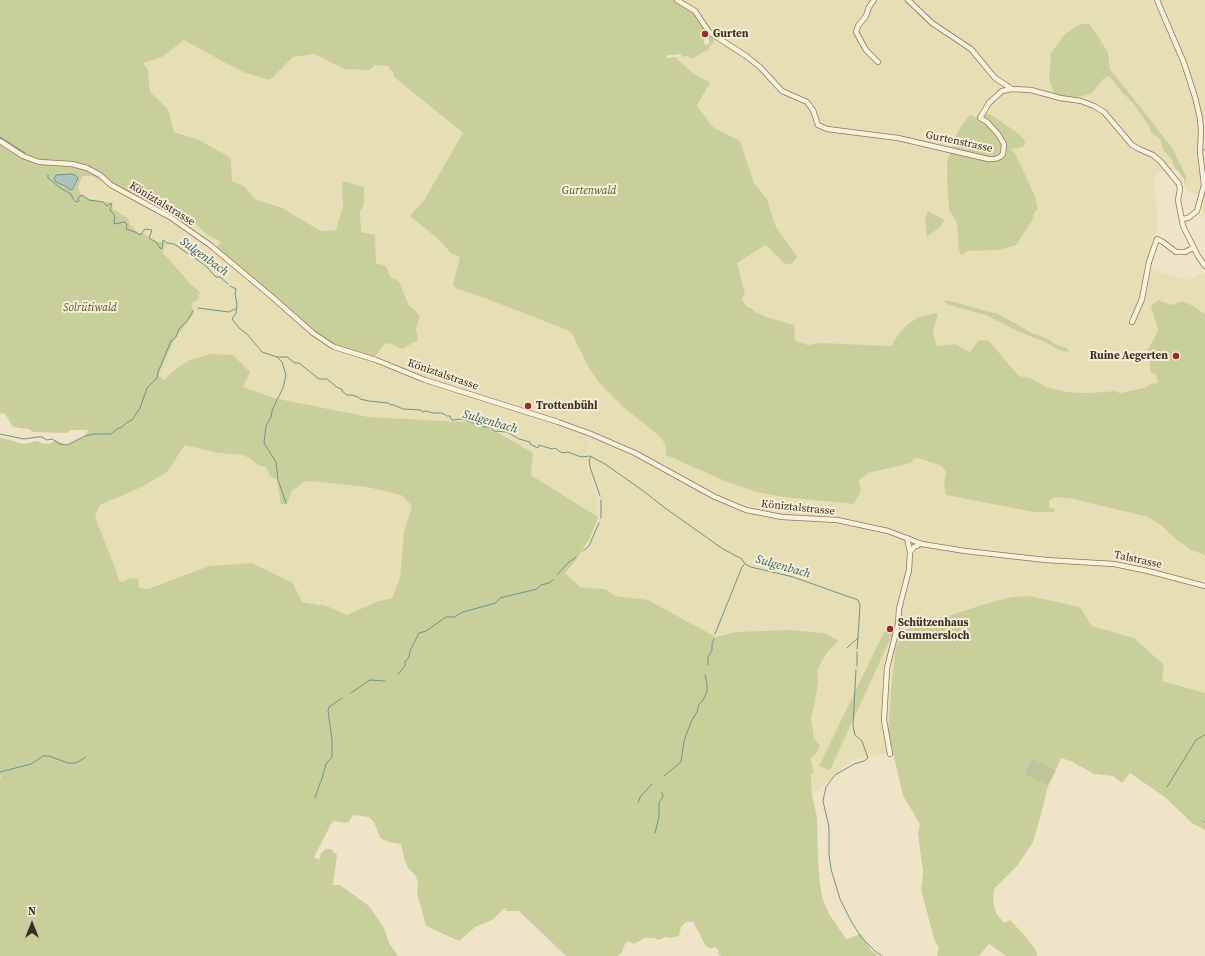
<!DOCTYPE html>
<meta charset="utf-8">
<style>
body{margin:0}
#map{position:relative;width:1205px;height:956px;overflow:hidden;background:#f0e4c8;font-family:"Source Serif 4",serif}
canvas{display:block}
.north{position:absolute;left:12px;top:904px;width:40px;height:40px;-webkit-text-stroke:3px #f7eed8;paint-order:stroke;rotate:0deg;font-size:11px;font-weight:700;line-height:16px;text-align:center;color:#3d2e20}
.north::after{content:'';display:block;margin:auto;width:14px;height:18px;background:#3d2e20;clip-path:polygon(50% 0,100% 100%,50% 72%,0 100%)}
</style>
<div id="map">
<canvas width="1205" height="956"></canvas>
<div class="north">N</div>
</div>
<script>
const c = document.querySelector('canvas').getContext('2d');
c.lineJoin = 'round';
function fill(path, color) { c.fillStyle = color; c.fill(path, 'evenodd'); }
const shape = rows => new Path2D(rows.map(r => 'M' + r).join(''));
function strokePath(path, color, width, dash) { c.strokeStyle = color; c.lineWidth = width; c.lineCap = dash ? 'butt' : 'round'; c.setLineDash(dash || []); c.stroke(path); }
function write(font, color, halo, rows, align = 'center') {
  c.font = font + ' "Source Serif 4",serif'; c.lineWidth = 4; c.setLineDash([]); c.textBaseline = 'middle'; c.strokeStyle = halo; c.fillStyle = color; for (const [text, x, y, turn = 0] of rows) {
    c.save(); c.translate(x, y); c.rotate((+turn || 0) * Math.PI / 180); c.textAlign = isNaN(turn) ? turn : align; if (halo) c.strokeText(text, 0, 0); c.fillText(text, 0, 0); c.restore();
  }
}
const farmland = shape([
 [686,0,1205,0,1205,217,1197,195,1187,191,1185,186,1186,176,1164,135,1156,127,1110,69,1108,52,1089,23,1081,95,1091,94,1104,78,1109,76,1121,91,1132,102,1149,126,1151,133,1160,139,1164,151,1171,158,1175,168,1156,174,1154,176,1158,228,1144,268,1187,280,1205,273,1205,314,1193,306,1171,305,1159,300,1151,308,1158,330,1153,338,1148,357,1150,361,1150,372,1156,375,1158,383,1120,393,1114,391,1104,392,1085,393,1068,392,1046,387,1031,378,1020,376,989,341,970,352,955,344,937,346,933,333,938,313,900,332,891,346,880,347,819,343,808,345,795,341,794,325,766,317,754,311,751,308,747,307,742,299,745,294,737,263,766,245,786,265,776,227,767,199,754,183,740,141,713,127,697,106,708,89,698,77,675,57,681,55,683,57,688,56,692,59,703,52,705,52,713,44,708,30,684,2],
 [980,119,1016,155,1035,196,1038,209,1034,213,1032,221,1016,245,999,250,969,251,965,255,959,253,957,223,949,209,946,170,953,142,961,126],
 [928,211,945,220,939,228,927,237],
 [184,40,211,54,293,57,314,54,344,69,375,65,388,65,394,77,463,134,424,200,410,216,438,239,451,253,460,257,457,289,482,297,567,330,572,334,589,368,601,385,623,407,651,429,662,439,666,447,666,455,727,482,756,492,859,480,868,473,911,463,914,458,922,459,941,466,946,472,944,483,946,495,1034,512,1054,512,1049,508,1049,501,1053,498,1058,497,1074,499,1149,517,1162,526,1177,540,1190,550,1205,555,1205,693,1162,681,1164,665,1134,638,1092,626,1080,607,1011,597,985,604,949,614,896,646,891,691,888,731,892,753,854,759,812,795,811,775,814,771,810,758,819,746,814,738,811,718,815,703,818,681,817,670,828,651,839,642,824,633,787,630,736,632,716,637,648,600,616,596,605,589,580,587,566,574,577,562,592,536,599,518,599,496,590,472,588,461,591,439,595,437,587,434,590,438,587,464,598,498,598,517,531,475,481,423,369,417,274,398,243,387,173,371,164,380,159,376,160,371,174,340,193,313,191,304,198,295,199,291,191,285,183,275,163,253,165,243,151,240,144,233,139,233,130,225,128,218,111,208,105,202,89,199,80,193,78,187,82,177,84,176,92,176,167,197,205,233,221,242,375,356,386,343,394,345,418,340,416,328,420,317,415,310,409,306,399,281,391,278,386,266,376,263,361,232,360,211,363,187,342,181,343,207,336,230,321,231,282,208,255,199,244,186,232,181,197,139,174,132,168,109,150,92,148,70,143,63,162,57],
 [185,445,219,453,244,455,260,466,266,467,270,476,277,480,287,504,292,491,304,482,310,481,367,487,401,495,412,506,404,531,400,578,392,598,376,602,347,615,327,606,302,602,293,583,252,563,209,566,148,589,139,588,119,581,116,570,95,517,100,505,142,487,167,472]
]);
const green = shape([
 [0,0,675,0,695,13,703,27,704,44,708,45,709,42,709,34,706,31,714,37,714,40,713,44,709,47,708,51,703,52,692,59,688,56,683,57,680,54,675,55,668,55,666,58,675,57,693,73,710,83,697,106,713,127,740,141,754,183,767,199,776,227,797,257,792,263,786,265,766,245,737,263,745,294,742,299,747,307,751,308,754,311,766,317,794,325,795,341,808,345,819,343,891,346,900,332,908,324,919,317,938,313,933,333,937,346,955,344,970,352,979,340,989,341,1019,376,1031,378,1046,387,1068,392,1085,393,1104,392,1114,391,1120,393,1143,388,1151,384,1158,383,1156,375,1150,372,1150,361,1148,350,1158,330,1151,307,1154,303,1159,300,1171,305,1182,301,1193,306,1205,314,1205,555,1191,550,1177,540,1162,526,1148,517,1074,499,1058,497,1053,498,1049,501,1049,508,1055,509,1054,512,1034,512,946,495,944,483,946,472,941,466,922,459,914,458,911,463,868,473,859,480,861,491,854,504,784,497,756,492,727,482,666,455,666,447,662,439,651,429,623,407,601,385,589,368,572,334,567,330,482,297,457,289,453,285,460,257,451,253,438,239,410,216,424,200,463,133,394,77,393,73,388,66,375,65,369,70,344,69,314,54,293,57,270,80,246,73,231,66,184,40,162,57,143,63,148,70,150,92,168,109,174,132,197,139,231,158,232,181,244,186,255,199,282,208,321,231,336,230,343,207,342,181,364,187,364,205,360,212,361,232,375,235,376,263,386,266,391,278,399,281,409,306,415,310,420,317,416,328,418,340,402,349,394,345,386,343,375,356,366,357,344,350,321,339,215,249,221,242,205,233,195,224,189,224,175,214,167,197,155,208,111,184,103,182,92,176,84,176,82,177,78,187,80,193,89,199,112,203,111,208,128,218,130,225,139,233,144,233,151,240,165,243,163,253,183,275,191,285,199,291,200,294,198,295,199,298,191,304,194,313,174,340,160,371,159,376,164,380,173,371,190,360,211,354,233,355,250,372,243,387,274,398,369,417,481,423,533,453,531,475,598,517,597,521,590,538,575,562,565,573,580,587,605,589,616,596,648,600,716,637,736,632,787,630,824,633,839,641,828,651,817,670,818,681,815,703,811,718,814,738,820,746,815,755,810,758,814,771,811,775,812,795,817,817,818,860,820,885,823,900,829,914,846,939,861,934,872,951,879,956,722,956,718,954,719,950,714,947,711,949,706,946,693,922,686,922,681,927,679,936,670,938,665,937,659,940,654,938,644,938,634,944,628,941,625,944,622,952,618,956,566,956,519,911,506,911,505,908,492,920,475,927,459,941,426,926,417,893,418,882,415,875,408,868,404,858,401,844,388,842,380,838,374,822,369,817,353,815,349,822,345,823,334,821,331,824,314,857,319,860,321,853,326,849,331,849,337,855,333,885,340,885,369,906,384,928,389,943,398,956,0,956,0,780,1,775,0,775,0,438,3,438,23,444,38,441,41,443,50,444,55,440,66,445,84,437,88,430,70,430,67,433,33,432,29,429,13,427,5,414,0,413],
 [65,174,73,174,77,176,78,178,75,187,70,190,65,186,56,182,54,177],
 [185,445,219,453,244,455,260,466,266,467,270,476,277,480,281,504,287,504,292,491,304,482,310,481,367,487,401,495,412,506,404,531,400,578,392,598,376,602,347,615,327,606,302,602,293,583,252,563,209,566,148,589,139,588,138,579,130,578,123,582,119,581,116,570,95,517,100,505,142,487,167,472],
 [1089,23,1108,52,1110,69,1171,146,1186,176,1185,186,1184,179,1175,168,1171,158,1164,151,1160,139,1151,133,1149,126,1132,102,1121,91,1109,76,1104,78,1091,94,1073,98,1055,95,1049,80,1051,53,1065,34,1079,25],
 [983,113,991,115,1002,122,1020,135,1025,141,1024,147,1011,149,1016,155,1035,196,1038,209,1034,213,1032,221,1016,245,999,250,969,251,963,255,961,255,959,250,957,223,949,209,947,183,947,163,953,142,961,126,970,115,980,119],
 [928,211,945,220,939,228,927,237,925,220],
 [946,300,998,314,1032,333,1048,339,1055,344,1067,348,1069,351,1067,352,1059,350,1045,342,1017,331,986,315,949,305,944,302],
 [1029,596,1080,607,1092,626,1134,638,1164,665,1162,681,1205,693,1205,830,1192,823,1166,798,1130,773,1122,783,1113,776,1094,774,1073,762,1061,758,1056,770,1032,758,1024,774,1048,786,1041,814,1033,842,1017,866,994,889,993,901,996,913,1004,923,1010,920,1026,937,1037,952,1037,956,1006,956,989,944,979,956,937,956,939,947,935,942,921,890,923,872,918,833,920,824,903,796,888,731,891,691,896,645,906,629,985,604,1011,597],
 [885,630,893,633,830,770,819,766]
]);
const cemetery = shape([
 [1032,758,1056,770,1048,786,1024,774]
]);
const water = shape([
 [71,174,75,175,78,178,73,189,70,190,67,187,56,182,54,179,56,175,71,174]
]);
const stream = shape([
 [0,137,25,153],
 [1203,151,1205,149],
 [48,175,48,178,53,182,59,187,71,194,73,199,76,202,79,201,78,198,82,195,89,200,103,202,107,206,111,203,112,205,110,210,115,216,114,224,125,222,127,225,126,229,135,232,140,235,145,229,152,230,149,238,156,242,160,248,162,249,163,240,167,243,174,244,202,263,208,268,212,273,216,277,220,277,228,284],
 [230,286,236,289,235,294,237,304,236,313,232,319,239,328,247,334,262,352,277,357,287,357,295,363,299,363,319,379,327,379,338,388,342,389,342,391,347,395,352,395,358,397,360,399,369,401,388,403,391,405,394,405,403,409,421,410,422,412,426,411,433,413,442,413,447,416,450,416,451,419,453,420,461,419,485,427,490,427,494,431,507,432,519,439,530,442,530,444,538,448,539,445,552,449,555,448,559,451,563,453,568,452,581,457,590,456,605,464,642,490,665,508,723,549,742,559,745,564,751,567,793,577,858,600,860,605,858,638,847,648],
 [198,308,229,312,235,309],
 [277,357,282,362,286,375,283,388,275,404,272,411,271,417,266,426,264,443,276,462,278,479],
 [0,434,24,439,37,437,42,437,47,440,52,439,60,444,67,445,85,436,94,434,111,434,117,429,122,427,126,423,132,420,140,408,147,388,157,378,158,372,171,341,176,337,179,329,187,321,193,311],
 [591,457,589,460,590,467,600,496],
 [278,480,286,503],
 [601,518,601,500],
 [583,551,589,546,599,523],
 [557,575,568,563,576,557],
 [715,634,742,567,744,565],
 [857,649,858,638],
 [708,665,708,657,712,650,712,644,714,639],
 [857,666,857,652],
 [856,670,853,726,855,735,862,741,868,758,864,761,854,764,835,775,826,787,823,801,829,827,829,854,831,869,840,899,851,921,861,937,875,951,882,956],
 [398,674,405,666,405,662,409,657,410,651,419,633,426,631,446,617,454,617,463,612,496,603,500,598,537,589,541,585,549,583,553,580],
 [351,693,370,680,385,681],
 [0,772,31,764,43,756,49,756,68,763,76,763,86,757],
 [664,776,681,762,684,741,686,735,692,720,697,712,699,704,703,700,707,692,707,683,705,675],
 [1167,787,1196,740,1205,735],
 [315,798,320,783,321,782,326,764,332,757,332,740,328,711,329,707,342,698],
 [638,803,640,797,652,784],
 [1205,822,1205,821],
 [655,833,659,817,659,802,663,797,662,793]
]);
const minor = shape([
 [677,0,695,11,709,32,746,56,760,67,782,91,807,102,813,110,818,125,827,129,898,138,988,159,995,159,1000,157,1003,154,1004,144,998,134,987,122,980,118,989,103,1002,91,1012,89,1031,90,1060,98,1081,101,1094,106,1104,112,1132,145,1139,149,1153,155,1161,162,1179,184,1180,189,1178,200,1183,226,1198,256,1205,266],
 [874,0,869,7,866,16,858,26,856,32,866,50,878,62],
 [908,0,932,23,971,49,995,78,1012,89],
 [1157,0,1184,63,1195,97,1200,118,1201,130,1200,152,1204,185,1197,211,1188,218,1182,219],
 [0,141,23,156,39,162,72,164,87,168,100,175,111,185,170,217,210,245,271,296,313,333,334,347,376,360,425,380,558,422,591,434,635,453,715,497,746,510,782,517,837,520,888,531,922,544,965,551,1046,560,1114,564,1148,571,1205,586],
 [1132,322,1142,299,1149,262,1157,239,1163,242,1176,252,1185,252,1193,248],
 [910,552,914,547,921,544],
 [890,754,884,720,887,668,898,624,899,609,909,570,910,552,907,538]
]);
const markers = [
 [705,34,4,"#9e2a2b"],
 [1176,356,4,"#9e2a2b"],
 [528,406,4,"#9e2a2b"],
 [890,629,4,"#9e2a2b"]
];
const poiNames = [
 ["Gurten",713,34],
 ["Ruine Aegerten",1168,356,"right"],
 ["Trottenbühl",536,406],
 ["Schützenhaus",898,623],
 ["Gummersloch",898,636]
];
const streetNames = [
 ["Gurtenstrasse",959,142,12],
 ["Köniztalstrasse",162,204,31],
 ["Köniztalstrasse",443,375,19],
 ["Köniztalstrasse",798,508,6],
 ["Talstrasse",1138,560,12]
];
const parkNames = [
 ["Gurtenwald",589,191],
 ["Solrütiwald",90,308]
];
const waterNames = [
 ["Sulgenbach",204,257,36],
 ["Sulgenbach",490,422,16],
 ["Sulgenbach",783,567,16]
];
fill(farmland, '#e6deb5');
fill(green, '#c9cf9b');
fill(cemetery, '#bfc49a');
fill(water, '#a9c4bc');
strokePath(water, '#6f938a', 1);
strokePath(stream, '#6f938a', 1);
strokePath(minor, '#8d765c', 6);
strokePath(minor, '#faf1dc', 4.5);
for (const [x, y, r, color] of markers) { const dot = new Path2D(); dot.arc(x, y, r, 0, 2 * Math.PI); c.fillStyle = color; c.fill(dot); strokePath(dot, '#f7eed8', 1.5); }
write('bold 11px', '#3d2e20', '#f7eed8', poiNames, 'left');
write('11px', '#3d2e20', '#f7eed8', streetNames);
write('italic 11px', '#4d5a26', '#f7eed8', parkNames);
write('italic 12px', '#2f5d5a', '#f7eed8', waterNames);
</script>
